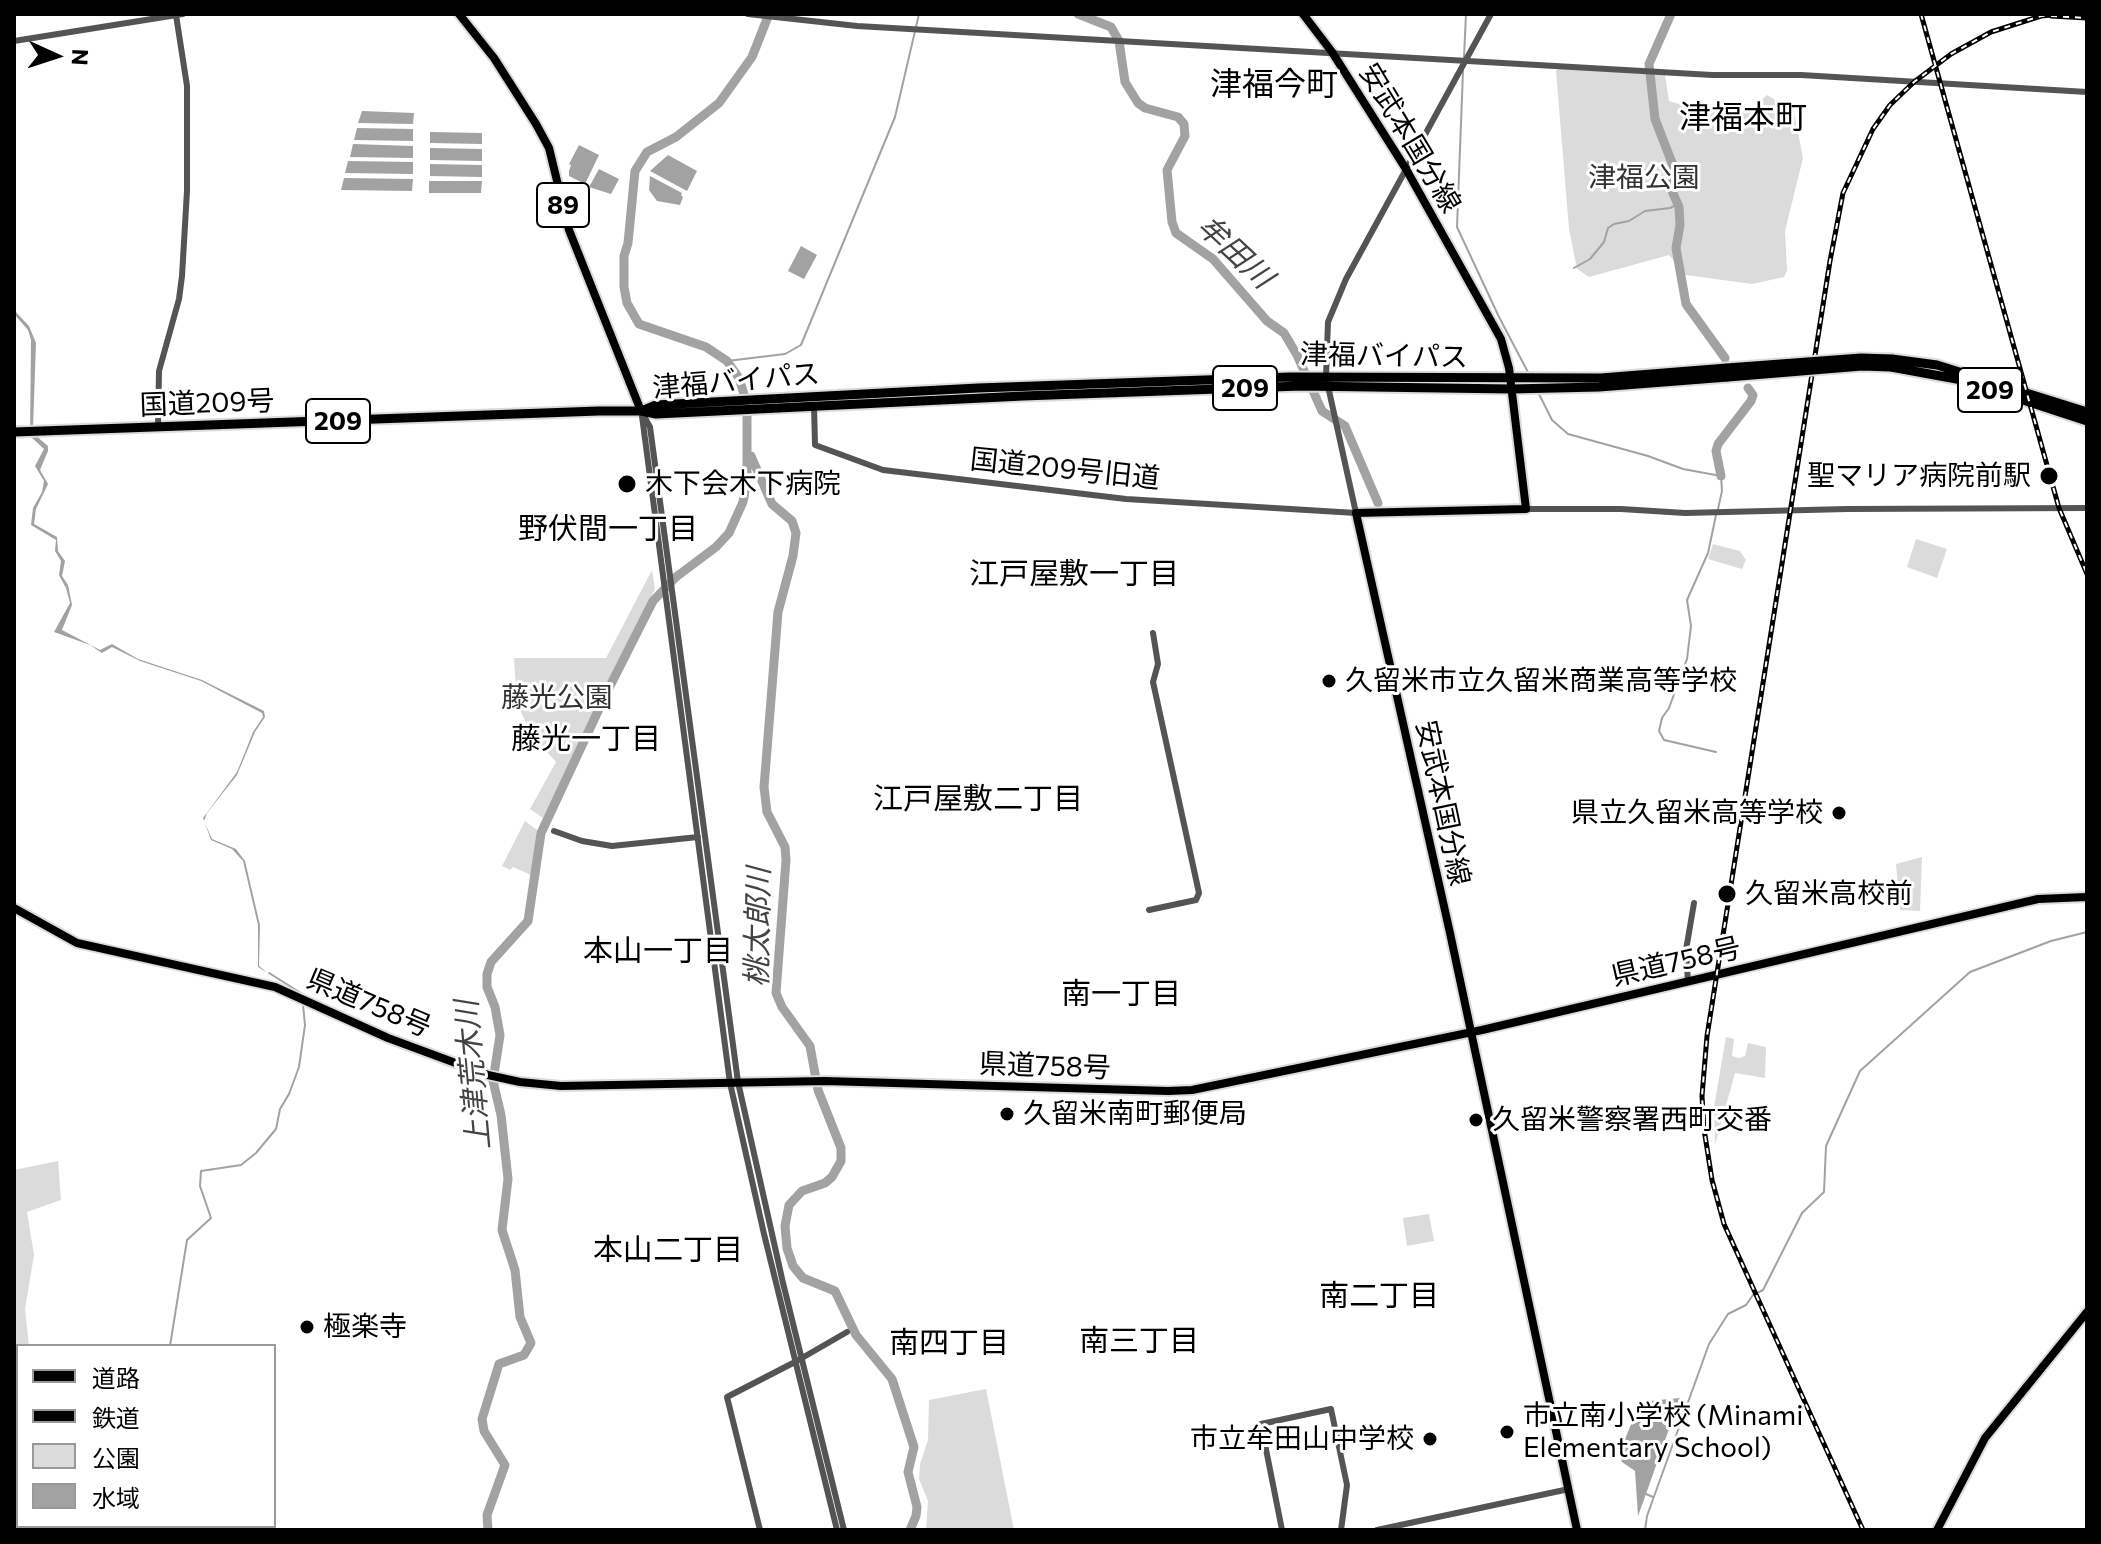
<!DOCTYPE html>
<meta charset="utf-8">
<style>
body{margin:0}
#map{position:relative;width:2101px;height:1544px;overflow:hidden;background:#fff;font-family:Commissioner,"Noto Sans JP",sans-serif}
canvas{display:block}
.frame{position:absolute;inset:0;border:16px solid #000;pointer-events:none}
.legend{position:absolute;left:16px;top:1344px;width:260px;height:184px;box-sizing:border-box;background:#fff;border:2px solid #999;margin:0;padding:10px 14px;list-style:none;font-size:24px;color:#000}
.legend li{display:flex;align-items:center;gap:16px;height:40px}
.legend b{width:40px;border:2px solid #999}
.north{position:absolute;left:16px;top:16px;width:80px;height:80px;-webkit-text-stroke:6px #fff;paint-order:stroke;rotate:93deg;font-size:22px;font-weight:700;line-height:32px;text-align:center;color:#000}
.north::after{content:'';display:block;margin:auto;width:28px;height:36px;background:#000;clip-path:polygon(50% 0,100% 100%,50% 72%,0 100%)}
</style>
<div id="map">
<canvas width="2101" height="1544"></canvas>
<div class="frame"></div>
<ul class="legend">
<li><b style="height:10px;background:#000"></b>道路</li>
<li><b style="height:10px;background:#000"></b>鉄道</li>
<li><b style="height:22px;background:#dbdbdb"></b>公園</li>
<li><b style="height:22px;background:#a2a2a2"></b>水域</li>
</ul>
<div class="north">N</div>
</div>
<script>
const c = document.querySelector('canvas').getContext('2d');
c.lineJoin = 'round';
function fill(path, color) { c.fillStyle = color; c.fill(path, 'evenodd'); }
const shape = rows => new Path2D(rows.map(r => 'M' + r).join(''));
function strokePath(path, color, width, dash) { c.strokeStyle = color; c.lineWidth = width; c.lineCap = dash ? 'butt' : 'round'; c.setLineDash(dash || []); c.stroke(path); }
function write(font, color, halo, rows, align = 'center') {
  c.font = font + ' Commissioner,"Noto Sans JP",sans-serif'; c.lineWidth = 6; c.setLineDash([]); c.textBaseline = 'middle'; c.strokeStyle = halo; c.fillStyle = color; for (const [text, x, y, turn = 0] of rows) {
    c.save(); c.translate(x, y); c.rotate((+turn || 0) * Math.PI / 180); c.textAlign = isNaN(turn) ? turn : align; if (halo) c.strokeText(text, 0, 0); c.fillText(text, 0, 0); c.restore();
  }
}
const green = shape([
 [1558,68,1665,75,1669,101,1709,113,1724,103,1757,107,1758,103,1767,95,1774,99,1777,107,1788,105,1793,107,1803,158,1785,231,1787,270,1784,277,1752,284,1686,275,1669,255,1589,277,1577,269,1569,229,1556,71],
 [1916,539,1947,549,1937,578,1907,567],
 [1713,544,1740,551,1746,560,1742,569,1708,559],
 [652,570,655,589,543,818,530,809,556,762,532,735,517,704,514,658,606,658],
 [525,821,537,830,531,875,513,867,510,870,502,866],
 [1922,857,1920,911,1900,910,1896,864],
 [1726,1037,1734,1039,1732,1056,1739,1058,1745,1056,1748,1043,1766,1047,1765,1078,1735,1073,1715,1145,1714,1107],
 [58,1161,61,1200,27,1212,34,1255,25,1309,29,1346,18,1346,18,1526,70,1526,69,1530,14,1530,14,1170],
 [1429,1214,1434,1241,1407,1246,1403,1218],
 [986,1389,1014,1530,926,1530,928,1501,919,1479,920,1464,928,1440,929,1400]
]);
const water = shape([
 [362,111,414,113,413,124,358,123],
 [357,128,413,129,413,141,354,140],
 [430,132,482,133,482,144,430,143],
 [353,144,413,146,413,158,350,157],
 [579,145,599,155,585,184,569,176,569,171,571,165,569,164],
 [430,148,482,149,482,161,430,160],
 [668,155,697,171,687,191,650,171],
 [348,161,413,162,413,174,345,173],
 [430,164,482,165,482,177,430,176],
 [599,169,619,179,611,194,589,187],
 [650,176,682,193,681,195,683,197,680,205,657,201,649,190],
 [344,178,413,179,412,191,341,190],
 [429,181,482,181,481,193,429,193],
 [801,246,817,255,804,279,788,271],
 [14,310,29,326,36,343,33,428,35,435,48,446,48,451,40,470,48,484,36,509,34,524,57,537,58,551,65,561,62,576,68,585,72,605,62,630,100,650,112,644,138,659,202,680,264,711,265,717,255,732,237,775,207,813,204,821,212,839,236,849,245,861,260,925,259,966,268,973,258,967,258,925,243,861,232,849,211,840,203,818,237,772,253,732,263,717,262,713,201,681,140,661,112,647,102,653,90,645,54,632,70,603,66,588,59,575,61,561,55,551,56,540,31,525,33,508,42,492,44,481,35,466,44,449,30,436,31,340,28,330,14,314],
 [1680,1398,1646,1494,1638,1516,1635,1471,1622,1462,1619,1454,1638,1407,1649,1401]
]);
const stream = shape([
 [1464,57,1466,14],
 [1463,71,1457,227,1499,317,1530,376],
 [1574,268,1590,259,1604,242,1608,228,1614,224,1629,221,1645,211,1670,208,1678,204],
 [727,361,785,354,801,345,895,117,919,14],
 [1538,392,1552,420,1568,434,1648,456,1683,469,1721,476,1722,491,1718,509],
 [1716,752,1664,740,1659,731,1662,718,1669,708,1687,659,1691,626,1687,600,1708,553,1716,515],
 [269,973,304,995],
 [170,1346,187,1240,211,1218,200,1186,201,1171,241,1165,256,1153,276,1129,280,1109,289,1094,299,1067,305,1025,303,1005],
 [1679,1401,1686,1405],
 [1646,1494,1653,1497],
 [1645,1530,1647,1516,1709,1344,1728,1314,1746,1305,1753,1295,1763,1290,1802,1213,1824,1192,1826,1146,1860,1071,1970,972,2051,941,2087,932]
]);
const river = shape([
 [1078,14,1111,27,1119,41,1125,82,1138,103,1145,108,1178,117,1184,124,1185,136,1167,170,1172,222,1176,233,1213,259,1267,321,1284,333,1297,355,1322,411,1345,426,1378,503],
 [1671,14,1649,64,1655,119,1674,168,1672,191,1679,207,1680,225,1676,248,1686,304,1725,358],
 [751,456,772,504,792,521,796,533,793,556,778,612,764,787,767,812,785,847,786,860,776,993,782,1007,810,1046,818,1090,841,1148,841,1161,832,1177,825,1183,802,1191,789,1205,785,1226,787,1248,793,1266,803,1278,835,1291,856,1335,892,1379,914,1447,908,1472,917,1507,916,1516,910,1530],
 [1721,476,1716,451,1718,444,1751,401,1753,395,1748,388],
 [488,1530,487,1515,505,1465,484,1431,482,1419,499,1364,524,1355,531,1343,520,1317,515,1270,502,1230,508,1179,501,1115,493,1081,500,1035,495,1007,487,987,487,974,491,962,528,921,541,833,606,694,653,601,676,577,716,547,729,533,743,502,747,481,747,404,739,378,727,361,706,347,639,324,627,303,624,287,624,256,628,243,635,171,647,152,676,137,719,103,752,57,769,14]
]);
const minor = shape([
 [748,14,857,26,1712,75,1801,75,2087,92],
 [14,41,183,14],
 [814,405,815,445,883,470,1126,499,1356,513,1326,377,1328,322,1346,279,1491,14],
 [641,411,650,427,738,1082,783,1283,844,1530],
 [642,416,730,1083,764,1234,837,1530],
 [158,426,159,371,179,299,182,276,187,191,187,86,176,15],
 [1526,509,1621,509,1685,513,1847,509,2087,508],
 [554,831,582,841,612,846,698,837],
 [1149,910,1196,900,1199,893,1153,682,1158,664,1153,633],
 [1688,982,1686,950,1694,903],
 [760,1530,727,1397,795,1362,847,1332],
 [1282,1530,1261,1424,1331,1409,1347,1485,1341,1530],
 [1377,1530,1569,1489]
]);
const major = shape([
 [459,14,494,58,536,124,549,148,569,230,641,411],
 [1303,14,1332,52,1406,169,1501,339,1509,368,1526,509,1356,513,1450,933,1577,1530],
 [14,908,77,943,275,987,388,1038,488,1075,520,1082,561,1086,825,1081,1168,1091,1192,1090,1482,1030,2038,899,2087,897],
 [1937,1530,1985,1438,2087,1312]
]);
const highway = shape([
 [1892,359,1937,365,2087,412],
 [1891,367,1962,380,2087,421],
 [644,410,656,405,978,388,1290,377,1601,378,1727,368],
 [14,432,599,411,641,411,656,414,1023,396,1301,386,1511,389,1599,387,1728,377]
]);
const rail = shape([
 [1921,14,2059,508,2087,574],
 [2051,16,2087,18],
 [1863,1530,1724,1224,1712,1180,1704,1129,1702,1096,1707,1036,1830,261,1843,193,1873,129,1890,105,1914,82,1951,54,1991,32,2041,16,2061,14]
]);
const highwayBridge = shape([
 [1727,368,1861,358,1892,359],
 [1728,377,1862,366,1891,367]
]);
const markers = [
 [2049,476,10,"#000"],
 [627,484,10,"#000"],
 [1329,681,8,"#000"],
 [1839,813,8,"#000"],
 [1727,894,10,"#000"],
 [1007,1114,8,"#000"],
 [1476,1120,8,"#000"],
 [307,1327,8,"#000"],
 [1507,1432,8,"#000"],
 [1430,1439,8,"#000"]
];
const shields = [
 [563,205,52],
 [1245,388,64],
 [1990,390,64],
 [338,421,64]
];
const shieldNames = [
 ["89",563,205],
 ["209",1245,388],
 ["209",1990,390],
 ["209",338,421]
];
const streetNames = [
 ["安武本国分線",1410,138,59],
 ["津福バイパス",1384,356,1],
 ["津福バイパス",736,381,-5],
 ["国道209号",207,403,-2],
 ["国道209号旧道",1065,469,6],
 ["安武本国分線",1443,803,78],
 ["県道758号",1676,962,-13],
 ["県道758号",369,1003,23],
 ["県道758号",1045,1066,2]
];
const parkNames = [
 ["津福公園",1644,178],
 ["藤光公園",557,698]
];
const poiNames = [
 ["聖マリア病院前駅",2031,476,"right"],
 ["木下会木下病院",645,484],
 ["久留米市立久留米商業高等学校",1345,681],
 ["県立久留米高等学校",1823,813,"right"],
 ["久留米高校前",1745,894],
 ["久留米南町郵便局",1023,1114],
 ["久留米警察署西町交番",1492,1120],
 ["極楽寺",323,1327],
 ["市立南小学校 (Minami",1523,1416],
 ["Elementary School)",1523,1448],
 ["市立牟田山中学校",1414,1439,"right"]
];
const waterNames = [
 ["牟田川",1235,252,43],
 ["桃太郎川",758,927,-89],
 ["上津荒木川",473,1075,-95]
];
const neighbourhoodNames = [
 ["野伏間一丁目",608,529],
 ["江戸屋敷一丁目",1074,574],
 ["藤光一丁目",586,739],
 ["江戸屋敷二丁目",978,799],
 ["本山一丁目",658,951],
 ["南一丁目",1121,994],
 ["本山二丁目",668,1250],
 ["南二丁目",1379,1296],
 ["南三丁目",1139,1341],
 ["南四丁目",949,1343]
];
const quarterNames = [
 ["津福今町",1274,84],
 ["津福本町",1743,117]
];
fill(green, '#dbdbdb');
fill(water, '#a2a2a2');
strokePath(stream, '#a2a2a2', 2);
strokePath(river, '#a2a2a2', 9);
strokePath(major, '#dbdbdb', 12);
strokePath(highway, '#dbdbdb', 13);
strokePath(minor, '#545454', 6);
strokePath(major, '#000', 8);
strokePath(highway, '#000', 9);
strokePath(rail, '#000', 5);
strokePath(rail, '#fff', 2, [6]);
strokePath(highwayBridge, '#dbdbdb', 13, []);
strokePath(highwayBridge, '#000', 9);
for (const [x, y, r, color] of markers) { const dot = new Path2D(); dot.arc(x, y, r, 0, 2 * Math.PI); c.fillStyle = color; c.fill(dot); strokePath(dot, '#fff', 3); }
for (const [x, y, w] of shields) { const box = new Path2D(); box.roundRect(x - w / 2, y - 22, w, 44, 6); c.fillStyle = '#fff'; c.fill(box); strokePath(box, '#000', 2); }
write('bold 26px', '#000', null, shieldNames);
write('28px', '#000', '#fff', streetNames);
write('28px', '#323232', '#fff', parkNames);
write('28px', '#000', '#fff', poiNames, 'left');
write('italic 30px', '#434343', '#fff', waterNames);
write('30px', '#000', '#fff', neighbourhoodNames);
write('32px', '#000', '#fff', quarterNames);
</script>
